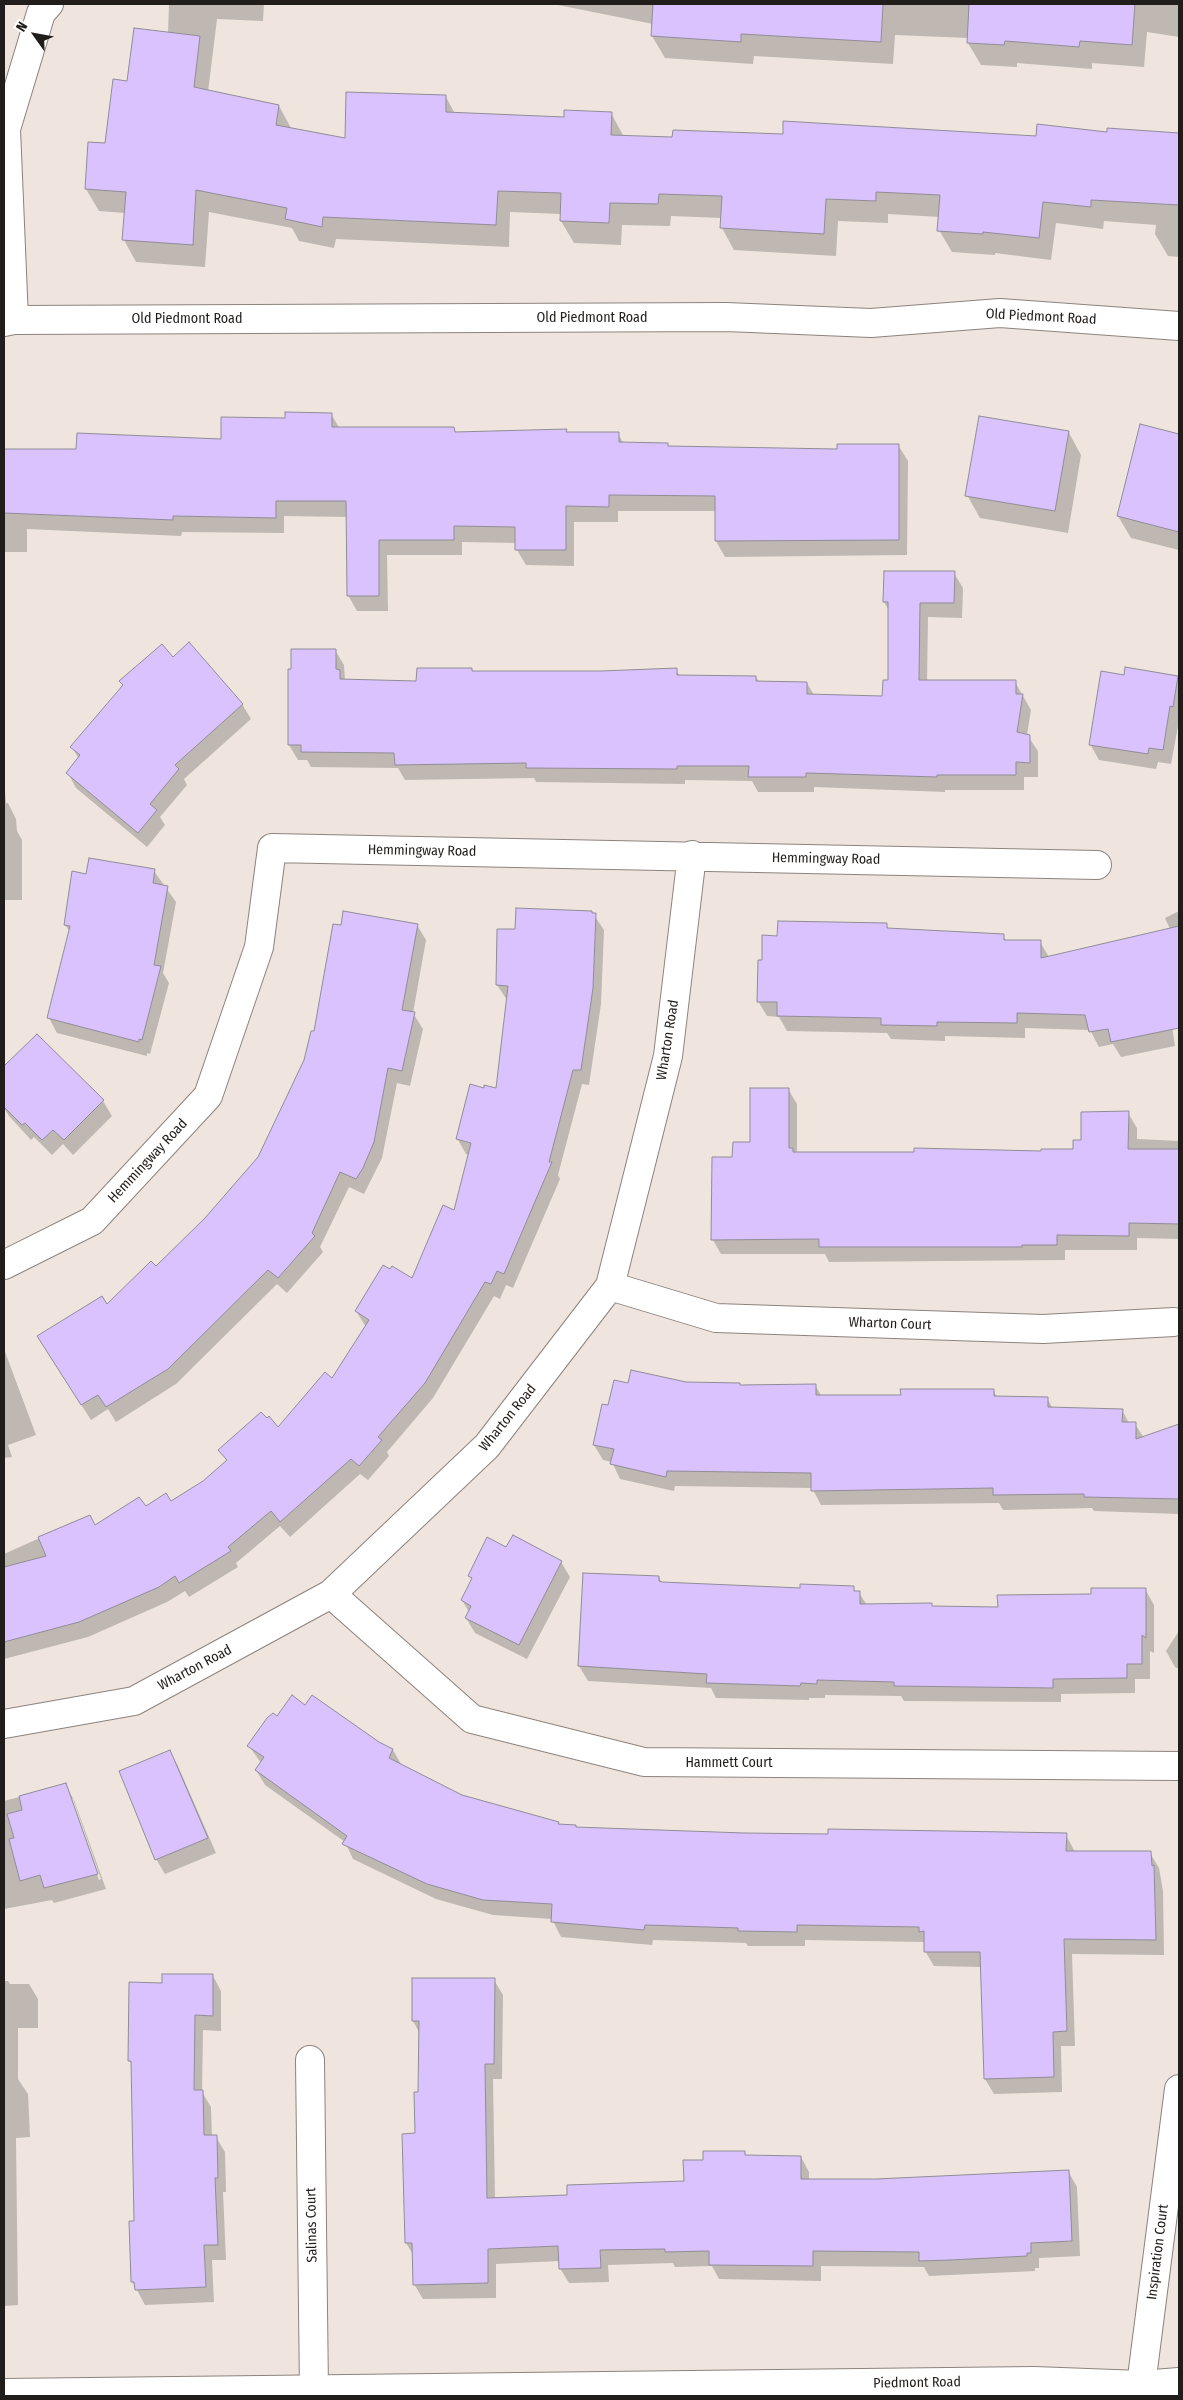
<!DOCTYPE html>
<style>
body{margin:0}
#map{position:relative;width:1183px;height:2400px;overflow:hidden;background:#efe5de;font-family:"Fira Sans Condensed",sans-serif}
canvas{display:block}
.frame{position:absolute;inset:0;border:5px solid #211d1b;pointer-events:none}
.north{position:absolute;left:10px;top:10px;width:50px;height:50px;-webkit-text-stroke:4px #fff;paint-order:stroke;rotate:302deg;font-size:14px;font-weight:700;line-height:20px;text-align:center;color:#211d1b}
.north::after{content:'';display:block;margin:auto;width:18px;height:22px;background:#211d1b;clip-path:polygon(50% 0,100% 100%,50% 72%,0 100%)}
</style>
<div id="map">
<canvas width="1183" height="2400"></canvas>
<div class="frame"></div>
<div class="north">N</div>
</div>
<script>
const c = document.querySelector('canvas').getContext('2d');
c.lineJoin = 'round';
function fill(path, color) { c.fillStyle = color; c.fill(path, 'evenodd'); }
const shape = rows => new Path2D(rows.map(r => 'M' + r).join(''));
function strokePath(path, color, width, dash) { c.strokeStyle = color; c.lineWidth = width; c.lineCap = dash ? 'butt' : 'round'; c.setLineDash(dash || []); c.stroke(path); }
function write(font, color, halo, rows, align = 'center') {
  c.font = font + ' "Fira Sans Condensed",sans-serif'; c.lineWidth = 5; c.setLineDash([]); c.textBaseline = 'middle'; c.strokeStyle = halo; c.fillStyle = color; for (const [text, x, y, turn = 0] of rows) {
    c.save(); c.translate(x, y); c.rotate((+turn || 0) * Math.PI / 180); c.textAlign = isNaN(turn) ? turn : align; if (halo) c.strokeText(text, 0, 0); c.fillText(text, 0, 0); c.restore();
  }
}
const shadow = shape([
 [169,4,264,4,263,21,217,19,208,92,279,106,291,128,346,140,446,97,455,114,565,119,611,113,624,137,1037,138,1108,133,1108,129,1179,134,1179,257,1168,256,1155,234,1156,225,1104,221,1103,229,1056,223,1051,260,995,253,995,255,952,252,939,230,940,217,888,214,888,223,838,221,836,256,734,250,722,228,722,218,671,216,670,226,622,225,621,245,574,243,561,221,561,214,510,212,509,247,336,239,334,248,299,241,292,228,209,212,205,267,136,262,124,240,125,213,99,211,86,189,107,144,128,82,168,33],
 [553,4,1179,4,1179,37,1147,32,1144,67,1092,63,1092,69,1017,63,1017,67,981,65,968,43,968,38,895,35,893,64,754,56,753,64,665,58,652,36,653,24],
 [331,414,340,429,454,429,456,433,566,431,568,434,618,434,624,444,667,444,669,448,838,450,898,445,908,461,907,555,725,557,716,541,716,511,618,511,618,522,574,522,574,566,526,565,517,550,517,543,462,542,462,555,387,555,388,611,357,611,348,595,347,517,284,516,284,533,182,532,181,536,27,529,27,552,5,552,4,556,4,450,77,450,222,440,287,419],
 [1141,426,1179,435,1179,550,1131,538,1118,516],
 [1069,433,1081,455,1068,533,980,518,967,495],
 [954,573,963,588,962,618,928,617,927,682,1015,682,1031,710,1027,735,1038,751,1038,777,1024,777,1024,790,945,790,945,792,814,787,814,792,758,792,752,781,685,780,685,784,536,782,534,778,405,780,398,768,311,767,307,760,298,760,289,745,335,650,344,665,345,681,418,682,472,669,473,672,601,672,676,670,680,676,756,677,759,682,807,683,814,695,883,697,889,681,890,612,884,602],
 [172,658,242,704,251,719,184,779,187,785,160,817,165,825,147,847,76,788,68,773,79,759,72,747],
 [1125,676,1177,677,1179,680,1179,721,1171,764,1158,762,1156,769,1099,760,1090,744],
 [4,781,6,803,8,803,16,819,17,831,22,840,22,900,4,900],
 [154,871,176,902,163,973,169,983,150,1054,147,1053,147,1056,57,1033,49,1018,70,932,65,925,87,875],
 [1179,911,1179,1016,1171,1020,1175,1046,1121,1057,1113,1044,1099,1047,1090,1030,1025,1028,1025,1038,945,1036,945,1041,891,1039,887,1033,787,1031,779,1017,767,1016,758,1001,763,961,778,937,886,924,889,929,1003,935,1006,941,1040,942,1049,957,1170,929,1165,918],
 [592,912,604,930,601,1004,589,1085,582,1084,558,1175,560,1179,513,1288,506,1285,500,1299,494,1296,433,1398,387,1452,389,1456,368,1480,360,1474,290,1537,280,1526,236,1563,238,1567,189,1597,185,1591,167,1602,88,1637,4,1659,4,1554,89,1516,95,1526,145,1508,171,1503,204,1482,227,1462,220,1450,278,1429,333,1380,366,1327,356,1311,412,1280,455,1212,469,1155,466,1154,457,1138,485,1090,497,1090,507,1000,497,985,516,931],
 [417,925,426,940,413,1013,423,1029,410,1086,397,1083,382,1158,364,1194,349,1187,320,1247,323,1252,287,1293,277,1284,176,1384,116,1422,108,1409,91,1420,47,1351,156,1268,206,1219,259,1158,306,1061,315,1033],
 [37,1036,103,1101,112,1116,73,1155,63,1144,52,1155,34,1137,31,1140,9,1116,4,1108,4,1085,6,1083,4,1068],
 [788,1089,797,1104,797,1153,1074,1151,1082,1141,1128,1113,1137,1128,1137,1139,1179,1141,1179,1239,1137,1238,1137,1250,1065,1250,1065,1260,829,1262,825,1254,721,1254,713,1240,734,1158,752,1143],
 [4,1349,36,1435,8,1445,12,1457,4,1458],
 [686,1384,741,1386,815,1385,822,1397,902,1396,993,1390,997,1397,1047,1398,1053,1409,1122,1410,1129,1423,1135,1424,1144,1438,1179,1426,1179,1514,1094,1511,1092,1508,1003,1510,999,1503,821,1505,812,1488,675,1486,674,1491,620,1479,612,1462,603,1460,594,1445,609,1407,629,1385],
 [507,1549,561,1562,570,1577,527,1659,475,1633,466,1618,469,1612,462,1600,472,1580,469,1576],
 [659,1577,662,1583,801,1589,853,1587,856,1592,859,1593,867,1605,931,1605,933,1607,999,1609,1145,1589,1154,1605,1154,1653,1150,1651,1150,1679,1135,1679,1135,1693,1061,1694,1061,1702,904,1701,901,1696,825,1695,825,1698,809,1698,809,1700,716,1698,711,1688,588,1681,579,1666],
 [1179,1631,1179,1669,1175,1667,1166,1651],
 [305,1706,393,1750,402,1766,461,1796,576,1829,744,1835,1066,1835,1075,1852,1150,1853,1159,1868,1163,1891,1164,1955,1072,1954,1075,2046,1061,2046,1062,2092,994,2094,985,2079,982,1967,934,1966,925,1951,925,1942,805,1940,805,1946,748,1946,746,1943,653,1940,652,1945,561,1937,552,1919,493,1915,436,1899,353,1859,345,1842,265,1785,256,1770,261,1763,249,1746,278,1718],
 [170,1751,178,1766,216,1853,165,1874,156,1859],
 [65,1785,74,1800,106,1889,54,1903,52,1900,4,1909,4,1801],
 [70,1799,73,1799,101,1879,99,1880],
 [213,1976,221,1991,221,2031,203,2030,202,2092,211,2107,212,2137,216,2137,225,2152,226,2192,223,2192,226,2260,212,2260,214,2302,145,2305,132,2281,135,2222,133,2066,129,2060,163,1984],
 [413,1979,494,1980,503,1995,502,2079,493,2079,495,2199,569,2196,685,2183,705,2161,744,2152,746,2156,801,2157,809,2172,809,2180,876,2180,1068,2171,1077,2187,1080,2256,1039,2258,1039,2268,1035,2268,1035,2271,929,2276,924,2267,821,2266,821,2281,719,2279,712,2266,675,2267,673,2263,608,2265,609,2282,569,2283,560,2268,560,2261,496,2264,496,2298,423,2299,414,2284,414,2256,406,2243,419,2093,420,2034,413,2021],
 [4,1981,8,1981,10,1984,29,1984,38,1999,38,2028,18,2028,18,2079,28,2094,30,2137,16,2138,18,2305,4,2306]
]);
const building = shape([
 [653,4,883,4,881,42,741,34,741,42,651,36,653,4],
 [969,4,1135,4,1132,45,1080,41,1079,47,1005,41,1004,45,967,43,969,4],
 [134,28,200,36,194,87,279,105,276,125,345,138,346,92,446,95,446,112,564,117,564,110,612,112,611,135,672,137,673,130,783,134,783,121,1036,136,1037,124,1107,132,1107,128,1179,133,1179,205,1091,200,1091,207,1043,202,1039,238,983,232,983,234,937,231,940,195,876,192,876,201,826,199,824,234,720,228,722,196,659,194,658,204,610,203,609,223,560,221,561,193,498,191,496,225,323,217,322,227,285,219,287,208,196,190,193,245,122,240,126,192,85,189,88,142,105,143,113,79,127,81,134,28],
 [285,412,332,413,332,427,454,427,455,432,567,429,566,432,619,432,619,442,668,443,668,446,837,449,837,444,899,444,899,540,715,541,715,496,609,495,609,507,566,506,566,550,515,550,515,527,454,526,454,540,379,540,379,596,347,596,346,501,276,501,276,518,173,516,173,520,4,513,4,449,76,449,77,433,221,439,221,417,285,418,285,412],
 [979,416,1069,431,1055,511,965,496,979,416],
 [1140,424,1179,434,1179,532,1117,516,1140,424],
 [884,571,955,571,954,603,920,603,919,680,1016,680,1016,694,1023,694,1017,732,1030,735,1030,763,1016,762,1016,775,937,775,937,777,806,773,806,777,748,777,749,766,677,766,677,769,526,768,526,763,395,765,394,753,301,752,301,745,288,745,288,669,291,669,291,649,336,649,336,669,340,670,340,679,416,681,417,668,472,668,472,671,601,671,677,668,677,675,756,676,756,681,807,682,807,694,882,696,883,680,888,680,888,602,883,602,884,571],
 [189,642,243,704,175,765,179,769,150,804,157,810,138,833,66,773,80,755,70,747,123,685,119,681,162,644,173,657,189,642],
 [1125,667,1178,676,1173,707,1170,706,1163,750,1149,748,1148,754,1089,745,1101,671,1124,675,1125,667],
 [89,858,155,869,153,883,168,886,154,965,161,966,142,1040,139,1039,139,1042,47,1018,70,926,64,925,72,871,86,874,89,858],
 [516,908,592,911,592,913,596,913,593,988,581,1070,573,1070,549,1162,552,1162,504,1274,497,1271,491,1284,485,1282,425,1383,378,1437,382,1440,359,1466,351,1459,280,1522,271,1511,228,1547,231,1551,179,1583,175,1576,159,1587,79,1622,4,1642,4,1567,46,1556,38,1537,90,1515,95,1525,139,1497,146,1506,166,1493,171,1501,203,1481,227,1460,218,1450,261,1412,267,1418,269,1416,278,1427,325,1372,332,1378,369,1320,355,1311,383,1265,390,1269,392,1266,412,1278,443,1205,454,1210,471,1143,456,1139,470,1084,484,1088,484,1085,496,1088,508,986,496,985,497,929,515,929,516,908],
 [343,911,418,924,402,1010,415,1012,402,1071,388,1068,374,1142,363,1168,356,1179,340,1172,312,1233,315,1236,278,1278,268,1270,168,1369,106,1407,98,1395,81,1405,37,1336,102,1296,107,1304,151,1261,156,1266,205,1218,258,1157,304,1060,311,1031,314,1031,333,924,341,925,343,911],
 [778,921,887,923,887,928,1004,934,1004,940,1041,940,1041,958,1179,926,1179,1028,1111,1042,1108,1029,1089,1032,1085,1015,1017,1013,1017,1023,937,1022,937,1026,881,1025,881,1018,777,1016,777,1002,757,1002,758,960,762,960,762,935,777,936,778,921],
 [37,1034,104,1100,64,1140,53,1130,42,1140,25,1123,22,1125,4,1107,4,1066,37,1034],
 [750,1088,789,1088,789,1148,793,1148,793,1152,914,1152,914,1148,1041,1151,1041,1149,1073,1149,1073,1140,1081,1140,1081,1112,1129,1111,1128,1149,1179,1149,1179,1224,1129,1223,1129,1236,1057,1235,1057,1245,1022,1245,1022,1247,819,1247,819,1239,711,1240,712,1157,732,1157,733,1142,750,1142,750,1088],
 [631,1370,686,1382,740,1383,740,1385,816,1384,816,1395,901,1395,900,1389,994,1389,994,1396,1048,1397,1048,1407,1123,1409,1122,1422,1136,1422,1136,1439,1179,1424,1179,1499,1084,1497,1084,1494,993,1495,993,1488,811,1491,811,1473,667,1471,666,1477,610,1464,614,1449,593,1445,602,1404,608,1405,614,1380,628,1383,631,1370],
 [513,1535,562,1561,519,1645,465,1618,471,1606,461,1600,472,1578,468,1576,487,1537,506,1547,513,1535],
 [583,1573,659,1576,659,1581,662,1582,800,1588,800,1584,854,1586,854,1591,860,1591,860,1604,932,1603,932,1606,998,1607,997,1595,1091,1594,1091,1588,1146,1588,1146,1638,1142,1635,1142,1664,1127,1664,1127,1678,1053,1679,1053,1688,894,1686,894,1682,817,1680,817,1684,801,1683,800,1686,706,1683,707,1674,578,1666,583,1573],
 [292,1695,305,1705,312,1695,379,1742,393,1749,389,1758,462,1795,559,1822,558,1824,576,1825,576,1827,744,1833,828,1834,828,1829,1067,1833,1066,1851,1151,1851,1152,1866,1154,1865,1156,1940,1064,1939,1067,2031,1053,2032,1054,2077,984,2079,980,1952,924,1952,924,1931,919,1932,919,1927,797,1925,797,1932,738,1931,738,1928,645,1925,644,1930,551,1922,552,1904,483,1900,427,1884,342,1844,347,1836,255,1770,264,1757,247,1746,267,1718,273,1713,277,1716,292,1695],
 [170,1750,208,1838,155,1860,119,1771,170,1750],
 [66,1783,98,1874,44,1888,40,1875,20,1881,9,1839,14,1838,7,1814,22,1810,19,1796,66,1783],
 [162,1974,213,1974,213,2016,195,2015,194,2090,203,2090,204,2135,217,2135,218,2178,215,2178,218,2245,204,2245,206,2287,135,2290,134,2282,131,2282,129,2221,134,2221,131,2061,128,2061,129,1982,162,1983,162,1974],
 [412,1978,495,1978,494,2064,485,2064,487,2198,567,2195,567,2185,684,2181,683,2160,703,2160,703,2151,745,2151,745,2155,801,2156,801,2179,876,2179,1069,2170,1072,2241,1031,2243,1031,2253,1027,2253,1027,2256,951,2260,919,2261,919,2252,813,2251,813,2266,709,2265,709,2251,665,2252,665,2249,600,2250,601,2268,559,2269,558,2246,488,2249,488,2283,413,2285,412,2243,405,2243,402,2134,415,2133,414,2092,418,2092,419,2021,412,2021,412,1978]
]);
const street = shape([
 [4,317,14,320,6,129,41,13,49,4],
 [4,1265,92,1221,208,1096,259,947,272,848,1097,865],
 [610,1286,716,1318,1043,1329,1174,1322],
 [331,1594,472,1719,644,1762,1179,1766],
 [4,1724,134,1701,331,1594,487,1446,610,1286,668,1056,692,855],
 [310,2060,314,2391],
 [1141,2385,1179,2089]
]);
const secondary = shape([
 [4,322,14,320,726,317,871,323,1000,313,1179,326],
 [4,2393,1034,2381,1141,2385,1179,2382]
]);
const streetNames = [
 ["Old Piedmont Road",1041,317,3],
 ["Old Piedmont Road",592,318],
 ["Old Piedmont Road",187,319],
 ["Hemmingway Road",422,851,1],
 ["Hemmingway Road",826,859,1],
 ["Wharton Road",668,1040,-81],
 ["Hemmingway Road",148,1161,-47],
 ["Wharton Court",890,1324,2],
 ["Wharton Road",508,1418,-51],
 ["Wharton Road",195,1668,-28],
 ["Hammett Court",729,1763],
 ["Salinas Court",312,2225,-91],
 ["Inspiration Court",1158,2252,-83],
 ["Piedmont Road",917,2383,-1]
];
fill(shadow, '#0003');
fill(building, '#d9c2fe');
strokePath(building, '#908c96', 1);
strokePath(street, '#8d837d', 30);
strokePath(secondary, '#8d837d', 30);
strokePath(street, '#fff', 28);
strokePath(secondary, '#fff', 28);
write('14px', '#211d1b', '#fff', streetNames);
</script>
